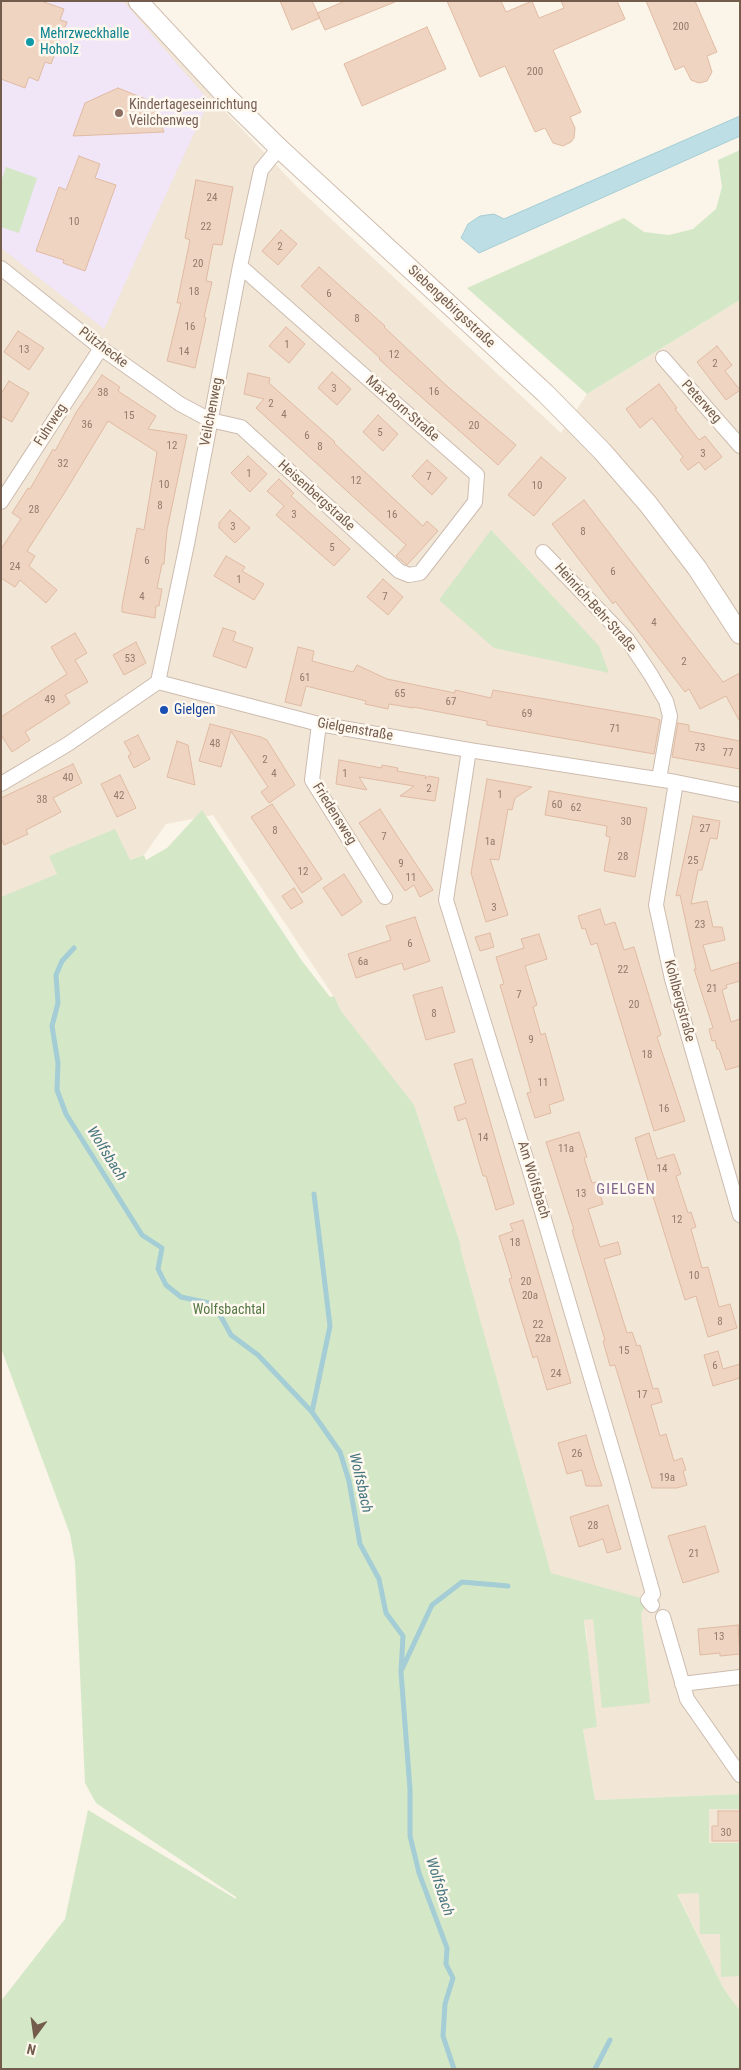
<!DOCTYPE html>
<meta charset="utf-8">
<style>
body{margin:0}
#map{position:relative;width:741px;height:2070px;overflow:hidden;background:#fbf4e8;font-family:"Roboto Condensed",sans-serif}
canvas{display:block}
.frame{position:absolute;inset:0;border:2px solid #745c4d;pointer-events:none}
.north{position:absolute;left:10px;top:2010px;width:50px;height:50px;-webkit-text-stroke:4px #fef8ee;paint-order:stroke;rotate:194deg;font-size:14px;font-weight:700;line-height:20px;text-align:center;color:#745c4d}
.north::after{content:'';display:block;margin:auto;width:18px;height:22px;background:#745c4d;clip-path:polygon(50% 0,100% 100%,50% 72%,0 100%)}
</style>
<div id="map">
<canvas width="741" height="2070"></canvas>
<div class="frame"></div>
<div class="north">N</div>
</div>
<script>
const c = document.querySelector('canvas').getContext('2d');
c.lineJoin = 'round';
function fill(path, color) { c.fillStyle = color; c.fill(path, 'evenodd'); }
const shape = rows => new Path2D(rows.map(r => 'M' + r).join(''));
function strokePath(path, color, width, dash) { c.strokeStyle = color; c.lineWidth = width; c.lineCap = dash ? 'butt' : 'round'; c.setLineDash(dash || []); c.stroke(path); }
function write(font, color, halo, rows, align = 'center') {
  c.font = font + ' "Roboto Condensed",sans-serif'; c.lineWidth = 5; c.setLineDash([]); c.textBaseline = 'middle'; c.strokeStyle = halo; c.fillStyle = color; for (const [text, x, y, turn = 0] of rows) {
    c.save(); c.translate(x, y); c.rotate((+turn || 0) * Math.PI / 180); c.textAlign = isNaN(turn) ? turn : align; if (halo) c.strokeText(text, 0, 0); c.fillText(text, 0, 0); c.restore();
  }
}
const residential = shape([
 [1,1,131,1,219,105,300,190,561,433,587,394,740,300,740,1794,595,1800,583,1729,587,1637,584,1620,647,1601,551,1574,459,1247,334,997,213,815,166,824,144,855,1,902],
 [709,1809,740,1809,740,2011,724,1989,677,1893]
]);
const education = shape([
 [1,1,123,1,209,101,104,329,1,248]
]);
const green = shape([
 [740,150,740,300,587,394,467,288,624,218,644,232,669,235,693,229,716,209,722,187,718,160],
 [6,167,37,178,19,233,1,227,1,182],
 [491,530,599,646,609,673,494,648,439,600],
 [202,810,302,961,330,997,334,996,341,1011,414,1105,461,1246,460,1248,551,1573,648,1600,641,1614,650,1703,602,1708,593,1619,584,1620,597,1727,583,1729,595,1800,740,1794,740,1809,709,1809,709,1843,740,1843,740,1976,721,1977,720,1934,700,1934,699,1893,677,1894,724,1989,740,2011,740,2069,1,2069,1,2001,65,1919,88,1810,236,1899,236,1897,96,1803,85,1783,75,1562,70,1534,1,1348,1,897,57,874,49,856,115,829,130,860,144,855,146,860,167,848]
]);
const water = shape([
 [740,116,740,136,479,253,461,238,468,224,480,216,494,214,504,219,740,116]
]);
const stream = shape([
 [74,948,62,961,56,975,58,1003,52,1026,58,1063,57,1090,66,1114,142,1235,162,1248,158,1269,166,1285,181,1297,214,1304,231,1335,258,1355,312,1412,340,1452,349,1481,360,1544,379,1579,386,1613,403,1636,401,1672,410,1789,410,1836,419,1873,447,1948,446,1964,453,1978,445,2004,443,2036,454,2069],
 [312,1412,330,1326,314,1194],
 [402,1669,432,1605,462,1582,508,1586],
 [595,2069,610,2040]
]);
const building = shape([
 [1,1,41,1,64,9,60,20,67,22,51,64,45,62,38,81,29,77,25,88,1,79,1,1],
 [280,1,312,1,320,18,292,30,280,1],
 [345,1,394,1,395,2,325,30,317,13,345,1],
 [447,1,501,1,506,12,532,1,539,18,564,8,561,1,617,1,625,19,553,50,581,112,570,117,575,128,574,138,571,142,563,146,553,143,545,128,535,132,505,66,480,77,447,1],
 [646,1,695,1,717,52,707,56,712,72,707,81,699,83,691,80,684,66,675,70,646,1],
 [427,27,446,69,362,106,344,64,427,27],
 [118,88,153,102,164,132,73,136,85,103,118,88],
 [79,156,100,164,95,178,116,185,85,271,63,263,64,260,36,251,59,187,66,190,79,156],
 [196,180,233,187,222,245,213,244,206,281,212,282,204,317,206,318,195,368,167,361,181,303,177,303,190,240,185,238,196,180],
 [281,230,297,244,278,265,262,251,281,230],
 [319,267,385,326,384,327,449,388,516,445,498,465,392,371,379,359,380,358,301,286,319,267],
 [286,327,305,344,289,363,269,346,286,327],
 [18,331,44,348,29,370,4,352,18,331],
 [717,346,732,365,725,371,740,390,726,400,697,362,717,346],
 [332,372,351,389,337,405,318,388,332,372],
 [248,373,270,378,269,383,335,442,334,443,423,526,427,521,438,531,407,565,396,556,406,545,256,408,264,399,244,394,248,373],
 [102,375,120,387,118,391,156,416,148,429,187,435,167,530,164,564,162,564,157,588,162,589,159,606,156,606,155,618,122,612,122,606,137,528,144,530,157,452,108,421,65,492,27,551,35,556,29,566,57,590,46,603,20,580,15,587,1,578,1,549,21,519,12,513,28,488,30,489,53,449,55,451,77,411,102,375],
 [9,381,29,393,12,422,1,416,1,394,9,381],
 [659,384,677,408,675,409,699,440,705,436,722,457,705,470,699,462,688,470,680,460,683,457,652,418,640,428,626,409,659,384],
 [378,415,398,434,383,451,363,432,378,415],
 [248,456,267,474,250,492,231,473,248,456],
 [541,457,566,478,534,516,508,495,541,457],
 [427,460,447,478,432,495,412,476,427,460],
 [279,479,294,493,291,496,350,549,334,566,276,515,284,506,267,491,279,479],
 [584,500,723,682,740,673,740,722,726,696,700,709,689,689,685,692,615,601,613,604,552,524,584,500],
 [230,510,250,528,235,543,219,528,219,523,230,510],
 [226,556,245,567,242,571,264,584,254,600,214,576,226,556],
 [383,579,403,597,388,615,367,597,383,579],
 [223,628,236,632,233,641,253,648,246,668,213,656,223,628],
 [75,633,87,653,75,660,88,682,65,695,70,703,25,732,30,740,12,752,1,735,1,717,67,674,51,647,75,633],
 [136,642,146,663,124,675,113,655,136,642],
 [298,647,314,651,312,661,353,672,357,665,387,679,455,693,455,690,491,698,493,690,655,718,660,720,654,754,487,725,487,721,413,707,413,708,389,704,388,709,365,704,366,701,306,686,301,706,285,702,298,647],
 [678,723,689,725,689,731,740,741,740,769,672,757,678,723],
 [210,724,261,737,267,740,295,785,269,803,261,792,268,787,231,731,221,767,199,761,210,724],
 [138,735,150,759,134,768,128,756,131,754,124,742,138,735],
 [177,741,188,745,195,785,167,777,177,741],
 [339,760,382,768,382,765,398,768,397,771,426,776,425,779,429,776,439,778,435,801,400,796,414,786,359,777,367,790,336,784,339,760],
 [73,764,82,783,53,798,61,812,26,830,28,834,4,845,1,837,1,798,73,764],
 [120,775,136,808,117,817,101,784,120,775],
 [487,779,532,787,515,798,512,810,508,809,499,860,490,859,508,915,486,922,471,873,487,779],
 [549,791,647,808,635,877,604,871,610,837,606,836,607,826,545,815,549,791],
 [272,804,322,879,302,893,251,817,272,804],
 [380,809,396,834,433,890,420,897,414,885,405,891,378,851,359,823,380,809],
 [693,816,720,821,717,839,710,838,702,870,698,870,691,904,707,901,713,927,722,927,725,940,703,945,711,971,740,962,740,981,726,985,727,988,722,990,731,1022,740,1019,740,1066,726,1070,719,1049,717,1049,715,1040,712,1041,709,1029,713,1028,694,969,696,969,680,895,676,896,693,816],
 [344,874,362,902,342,916,323,888,344,874],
 [294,888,303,902,291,909,282,896,294,888],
 [600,909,605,925,615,922,624,950,634,947,661,1035,657,1037,685,1121,654,1131,597,943,591,945,585,928,582,929,578,916,600,909],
 [415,917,430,961,404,970,402,963,356,978,348,954,391,940,386,926,415,917],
 [490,933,494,947,480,951,475,937,490,933],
 [539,934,547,959,525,966,537,1005,533,1007,541,1035,545,1033,564,1100,549,1105,551,1113,535,1118,527,1093,531,1092,526,1074,500,985,504,984,496,957,524,948,521,939,539,934],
 [442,987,455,1032,426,1040,413,995,442,987],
 [472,1059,514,1204,496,1210,486,1176,483,1176,466,1118,458,1121,454,1107,466,1103,454,1064,472,1059],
 [579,1132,587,1157,584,1158,592,1183,596,1182,603,1204,588,1209,600,1247,618,1242,621,1254,604,1259,627,1333,632,1332,637,1346,640,1345,653,1389,658,1388,662,1402,651,1405,660,1436,666,1434,674,1461,682,1458,686,1470,683,1471,687,1485,677,1488,652,1488,615,1365,610,1366,603,1341,605,1340,572,1230,574,1230,546,1142,579,1132],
 [649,1133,657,1159,674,1154,681,1174,676,1176,688,1213,691,1212,696,1227,691,1229,702,1268,708,1267,719,1307,730,1304,737,1328,708,1337,696,1296,685,1300,635,1138,649,1133],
 [523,1220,571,1383,547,1390,537,1356,533,1358,509,1279,512,1278,499,1236,513,1231,510,1224,523,1220],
 [718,1351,723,1369,740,1364,740,1378,713,1386,704,1355,718,1351],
 [586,1435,595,1466,602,1486,586,1486,582,1470,567,1474,558,1443,586,1435],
 [608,1505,621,1549,607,1553,603,1539,579,1547,570,1517,608,1505],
 [705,1526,719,1572,683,1583,668,1536,705,1526],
 [738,1625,740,1654,720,1656,720,1653,700,1655,698,1629,738,1625],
 [718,1811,740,1811,740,1841,712,1841,712,1826,718,1826,718,1811]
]);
const street = shape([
 [1,268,101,348,180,404,210,420,241,427,399,571,409,575,420,573,475,502,477,475,240,266],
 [663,358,740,446],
 [1,502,101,348],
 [543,552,627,639,651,675,666,701,670,716,659,779],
 [158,682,187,544,240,266,261,170,279,148],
 [319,724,312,780,385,897],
 [469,750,446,900,529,1168,620,1476,653,1594,648,1600,652,1605],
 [676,782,656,905,672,979,740,1215],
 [1,784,68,744,158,682,319,724,469,750,676,782,740,795],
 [663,1617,687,1699,740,1775],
 [682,1684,740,1677]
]);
const secondary = shape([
 [138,1,226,96,279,148,545,393,602,451,648,504,697,568,740,634]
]);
const markers = [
 [30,42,5,"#0f9aa8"],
 [119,113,5,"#8d6e63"],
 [164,710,5,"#1a4fb4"]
];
const numberNames = [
 ["200",681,27],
 ["200",535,72],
 ["24",212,198],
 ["10",74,222],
 ["22",206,227],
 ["2",280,247],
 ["20",198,264],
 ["18",194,292],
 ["6",329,294],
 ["8",357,319],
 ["16",190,327],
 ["1",287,345],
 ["13",24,350],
 ["14",184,352],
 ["12",394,355],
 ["2",715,364],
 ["3",334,389],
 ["16",434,392],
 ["38",103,393],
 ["2",271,404],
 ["4",284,415],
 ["15",129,416],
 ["36",87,425],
 ["20",474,426],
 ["5",380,433],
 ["6",307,436],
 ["12",172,446],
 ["8",320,447],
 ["3",703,454],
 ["32",63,464],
 ["1",249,474],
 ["7",429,477],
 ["12",356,481],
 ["10",164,485],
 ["10",537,486],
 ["8",160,506],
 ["28",34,510],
 ["3",294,515],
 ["16",392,515],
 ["3",233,527],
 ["8",583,532],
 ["5",332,548],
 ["6",147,561],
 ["24",15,567],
 ["6",613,572],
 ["1",239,580],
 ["4",142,597],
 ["7",385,597],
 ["4",654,623],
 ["53",130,659],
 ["2",684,662],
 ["61",305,678],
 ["65",400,694],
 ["49",50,700],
 ["67",451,702],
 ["69",527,714],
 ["71",615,729],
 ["48",215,744],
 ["73",700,748],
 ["77",728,753],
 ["2",265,760],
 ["4",274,774],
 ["1",345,774],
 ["40",68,778],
 ["2",429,789],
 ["1",500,795],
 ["42",119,796],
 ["38",42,800],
 ["60",557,805],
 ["62",576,808],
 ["30",626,822],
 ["27",705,829],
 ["8",275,831],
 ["7",384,837],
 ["1a",490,842],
 ["28",623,857],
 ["25",693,861],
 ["9",401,864],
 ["12",303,872],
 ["11",411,878],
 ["3",494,908],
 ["23",700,925],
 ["6",410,944],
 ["6a",363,962],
 ["22",623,970],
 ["21",712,989],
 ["7",519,995],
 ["20",634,1005],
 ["8",434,1014],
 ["9",531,1040],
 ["18",647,1055],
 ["11",543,1083],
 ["16",664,1109],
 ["14",483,1138],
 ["11a",566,1149],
 ["14",662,1169],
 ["13",581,1194],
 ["12",677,1220],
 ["18",515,1243],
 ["10",694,1276],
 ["20",526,1282],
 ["20a",530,1296],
 ["8",720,1322],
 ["22",538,1325],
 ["22a",543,1339],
 ["15",624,1351],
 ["6",715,1366],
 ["24",556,1374],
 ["17",642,1395],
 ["26",577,1454],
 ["19a",667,1478],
 ["28",593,1526],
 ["21",694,1554],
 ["13",719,1637],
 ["30",726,1833]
];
const cultureNames = [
 ["Mehrzweckhalle",40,34],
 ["Hoholz",40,50]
];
const educationNames = [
 ["Kindertageseinrichtung",129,105],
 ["Veilchenweg",129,121]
];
const streetNames = [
 ["Siebengebirgsstraße",451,307,43],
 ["Pützhecke",103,348,37],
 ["Peterweg",701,402,48],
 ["Max-Born-Straße",402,409,41],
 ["Veilchenweg",212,412,-79],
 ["Fuhrweg",51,425,-57],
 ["Heisenbergstraße",316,496,42],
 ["Heinrich-Behr-Straße",595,608,48],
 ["Gielgenstraße",355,730,10],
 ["Friedensweg",334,814,58],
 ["Kohlbergstraße",679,1001,75],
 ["Am Wolfsbach",533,1180,73]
];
const transitNames = [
 ["Gielgen",174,710]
];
const parkNames = [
 ["Wolfsbachtal",229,1310]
];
const waterNames = [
 ["Wolfsbach",106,1154,58],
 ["Wolfsbach",360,1483,77],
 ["Wolfsbach",439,1887,72]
];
const neighbourhoodNames = [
 ["GIELGEN",626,1190]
];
fill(residential, '#f2e6d7');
fill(education, '#f1e5f8');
fill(green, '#d4e8c7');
fill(water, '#bddee4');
strokePath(water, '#a4cdd5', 1);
strokePath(stream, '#a4cdd5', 5);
fill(building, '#efd4c1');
strokePath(building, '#e1bba3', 1);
strokePath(street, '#cdbcaf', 16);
strokePath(secondary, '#d1beaf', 21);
strokePath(street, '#fff', 14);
strokePath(secondary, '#fff', 19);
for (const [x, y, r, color] of markers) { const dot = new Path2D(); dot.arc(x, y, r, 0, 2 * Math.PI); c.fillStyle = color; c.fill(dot); strokePath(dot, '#fef8ee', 2); }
write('11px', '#937a6a', null, numberNames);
write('14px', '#0d838f', '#fef8ee', cultureNames, 'left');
write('14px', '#785e54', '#fef8ee', educationNames, 'left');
write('14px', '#745c4d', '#fef8ee', streetNames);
write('14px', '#164399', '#fef8ee', transitNames, 'left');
write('14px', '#547846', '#fef8ee', parkNames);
write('italic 15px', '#45757f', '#fef8ee', waterNames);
c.letterSpacing = '1px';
write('15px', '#826690', '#fef8ee', neighbourhoodNames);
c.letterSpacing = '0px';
</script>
